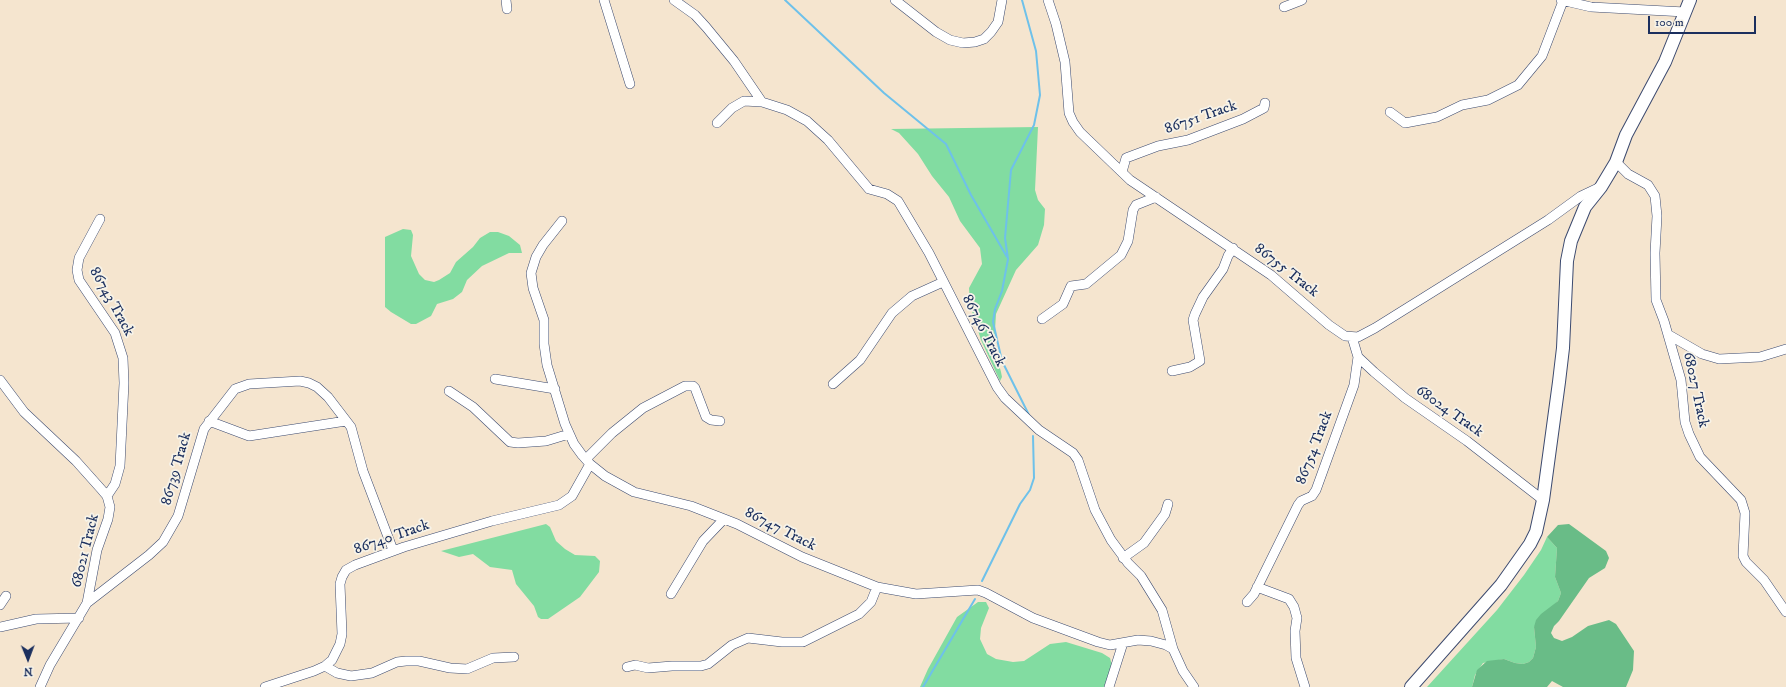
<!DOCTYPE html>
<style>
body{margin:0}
#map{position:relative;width:1786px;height:687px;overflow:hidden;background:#f5e5cf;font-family:"IM FELL DW Pica",serif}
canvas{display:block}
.north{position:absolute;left:8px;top:639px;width:40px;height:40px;-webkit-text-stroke:3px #f7f3e8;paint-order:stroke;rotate:179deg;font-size:11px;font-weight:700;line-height:16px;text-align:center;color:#1b2f5e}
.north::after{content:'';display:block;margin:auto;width:14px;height:18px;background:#1b2f5e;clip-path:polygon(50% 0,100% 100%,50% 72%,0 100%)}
.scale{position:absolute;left:1648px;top:16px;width:108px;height:18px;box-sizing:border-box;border:2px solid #1b2f5e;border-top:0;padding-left:5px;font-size:12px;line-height:14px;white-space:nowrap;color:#1b2f5e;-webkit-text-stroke:3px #f7f3e8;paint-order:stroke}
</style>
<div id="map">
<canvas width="1786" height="687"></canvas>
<div class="north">N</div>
<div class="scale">100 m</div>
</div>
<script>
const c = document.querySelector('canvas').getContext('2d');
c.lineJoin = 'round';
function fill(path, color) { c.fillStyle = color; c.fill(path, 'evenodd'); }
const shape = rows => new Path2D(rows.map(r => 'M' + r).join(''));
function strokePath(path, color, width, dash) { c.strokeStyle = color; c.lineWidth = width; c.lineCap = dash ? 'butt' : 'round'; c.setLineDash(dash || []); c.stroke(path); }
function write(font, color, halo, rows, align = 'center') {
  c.font = font + ' "IM FELL DW Pica",serif'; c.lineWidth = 3.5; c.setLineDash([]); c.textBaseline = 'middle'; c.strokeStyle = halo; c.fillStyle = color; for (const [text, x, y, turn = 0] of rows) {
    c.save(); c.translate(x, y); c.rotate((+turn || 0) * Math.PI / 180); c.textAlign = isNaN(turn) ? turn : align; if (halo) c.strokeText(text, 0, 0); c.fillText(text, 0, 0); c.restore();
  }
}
const green = shape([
 [1038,127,1035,190,1038,200,1045,209,1044,225,1038,245,1016,270,996,314,994,346,1001,372,1002,377,1000,381,981,340,970,305,969,288,982,264,980,248,960,221,949,197,932,176,918,154,899,133,891,129],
 [403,229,411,230,413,235,411,256,419,274,425,280,434,282,439,280,450,273,456,262,473,247,480,238,490,232,498,232,509,236,520,245,522,253,509,253,482,266,467,280,462,292,453,299,437,304,431,316,416,324,411,324,391,312,385,307,385,237],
 [546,524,550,527,556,541,565,549,575,555,595,556,600,561,599,572,580,597,548,619,541,619,538,617,534,606,516,584,512,570,490,567,473,554,459,557,441,551],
 [1547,537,1557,548,1555,577,1561,593,1558,601,1534,627,1536,647,1533,658,1529,662,1523,664,1515,663,1504,659,1483,663,1475,675,1472,687,1427,687,1497,610,1524,575,1541,550],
 [978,602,986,602,989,608,981,628,980,639,987,654,996,659,1013,662,1024,661,1050,644,1066,642,1102,653,1110,658,1112,665,1104,687,920,687,928,669,957,617]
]);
const forest = shape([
 [1569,524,1606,551,1609,558,1605,568,1589,578,1559,621,1554,626,1551,633,1554,638,1562,641,1572,637,1588,626,1609,620,1616,624,1634,651,1633,670,1626,687,1563,687,1552,681,1547,687,1472,687,1477,670,1487,661,1504,659,1515,663,1523,664,1529,662,1533,658,1536,647,1534,627,1536,620,1541,614,1558,601,1561,593,1555,577,1557,548,1547,537,1558,525]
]);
const stream = shape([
 [785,0,884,93,946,144,971,195,1007,257],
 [1022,0,1036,51,1040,95,1034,125,1011,170,1005,238,1008,259,1002,291,995,309,993,322,1002,361,1029,415],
 [982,581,1020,504,1030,490,1034,478,1033,436],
 [923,687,975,599]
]);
const street = shape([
 [506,0,507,9],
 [604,0,630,84],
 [674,0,695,15,706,27,734,61,762,102],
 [895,0,936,32,950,40,963,43,975,42,984,39,991,32,998,22,1002,0],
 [1048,0,1056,24,1065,62,1069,113,1073,122,1080,132,1130,180,1271,275,1329,325,1345,336,1358,337,1375,328,1548,220,1581,196,1600,187],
 [1561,0,1591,7,1685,12],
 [1284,7,1302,0],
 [1390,112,1405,123,1437,117,1462,105,1488,100,1518,85,1542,56,1563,1],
 [717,123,732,108,744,101,762,102,787,110,807,121,828,140,869,189,887,194,898,201,929,253,997,387,1005,398,1039,430,1073,453,1078,460,1095,510,1111,540,1128,563,1141,576,1162,610,1173,649,1183,671,1194,687],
 [1616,162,1628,174,1648,185,1655,196,1657,216,1655,253,1656,300,1664,321,1681,380,1685,422,1689,434,1700,457,1741,500,1745,513,1743,556,1746,562,1764,580,1786,612],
 [1122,172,1126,158,1158,146,1188,140,1243,119,1264,108,1265,103],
 [100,219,79,258,77,270,79,280,115,333,123,358,124,383,120,466,115,484,107,496],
 [562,221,543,245,536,257,531,273,533,288,544,320,544,344,547,365,565,424,574,444,582,455,590,464,605,476,634,492,691,506,737,524,802,557,877,587,916,594,978,590,986,593,1033,618,1098,642,1110,645,1138,640,1151,641,1166,645,1173,649],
 [1042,319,1063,304,1071,286,1086,284,1121,255,1128,241,1133,210,1136,205,1156,197],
 [1669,335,1702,354,1719,359,1760,357,1786,349],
 [1352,337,1358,357,1374,372,1405,398,1467,441,1543,500],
 [1172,371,1190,367,1200,361,1193,320,1195,314,1203,297,1223,269,1228,256,1233,248],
 [495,379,555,389],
 [0,380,24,412,76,461,101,489,107,496,110,507,108,519,97,550,87,603,50,665,40,687],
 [833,384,860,360,892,313,912,296,943,282],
 [449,391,473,407,510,442,518,443,546,441,569,434],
 [209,421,249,436,346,421],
 [586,459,612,433,643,408,685,386,693,386,695,388,706,417,711,420,720,421],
 [1123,558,1144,543,1165,514,1168,504],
 [1257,587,1289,599,1294,607,1297,618,1295,631,1296,658,1305,687],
 [671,594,703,541,724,519],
 [1247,602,1254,594,1298,505,1301,501,1312,496,1316,490,1354,385,1358,357],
 [87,603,149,555,163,542,178,516,204,429,235,389,249,384,300,381,309,383,317,387,328,397,351,427,363,471,393,550],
 [0,605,6,596],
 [0,627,36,619,79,618],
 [325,666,337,673,351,676,372,673,397,662,406,661,419,661,450,668,467,669,493,658,514,657],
 [627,667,635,665,648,668,672,666,701,666,708,664,732,645,748,638,782,642,803,642,859,614,871,602,877,587],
 [265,687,314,671,325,666,332,660,340,644,342,634,340,584,342,577,346,570,355,565,404,547,492,521,559,505,572,496,590,464],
 [1109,687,1123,643]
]);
const secondary = shape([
 [1411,687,1501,585,1530,544,1536,532,1543,500,1559,382,1563,348,1567,261,1571,241,1585,207,1601,187,1616,162,1626,135,1665,62,1690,0]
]);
const streetNames = [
 ["86751 Track",1201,118,-19],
 ["86755 Track",1286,271,38],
 ["86743 Track",111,302,61],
 ["86746 Track",983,331,63],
 ["68027 Track",1695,390,78],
 ["68024 Track",1449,412,35],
 ["86754 Track",1315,448,-69],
 ["86739 Track",177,469,-74],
 ["86747 Track",780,530,27],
 ["86740 Track",392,538,-19],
 ["68021 Track",86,551,-76]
];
fill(green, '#82dca1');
fill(forest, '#69bc87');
strokePath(stream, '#6ec1ea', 2);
strokePath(street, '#3c4a6f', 10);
strokePath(secondary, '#3c4a6f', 14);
strokePath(street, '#fff', 9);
strokePath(secondary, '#fff', 12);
write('15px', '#1b2f5e', '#f7f3e8', streetNames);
</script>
